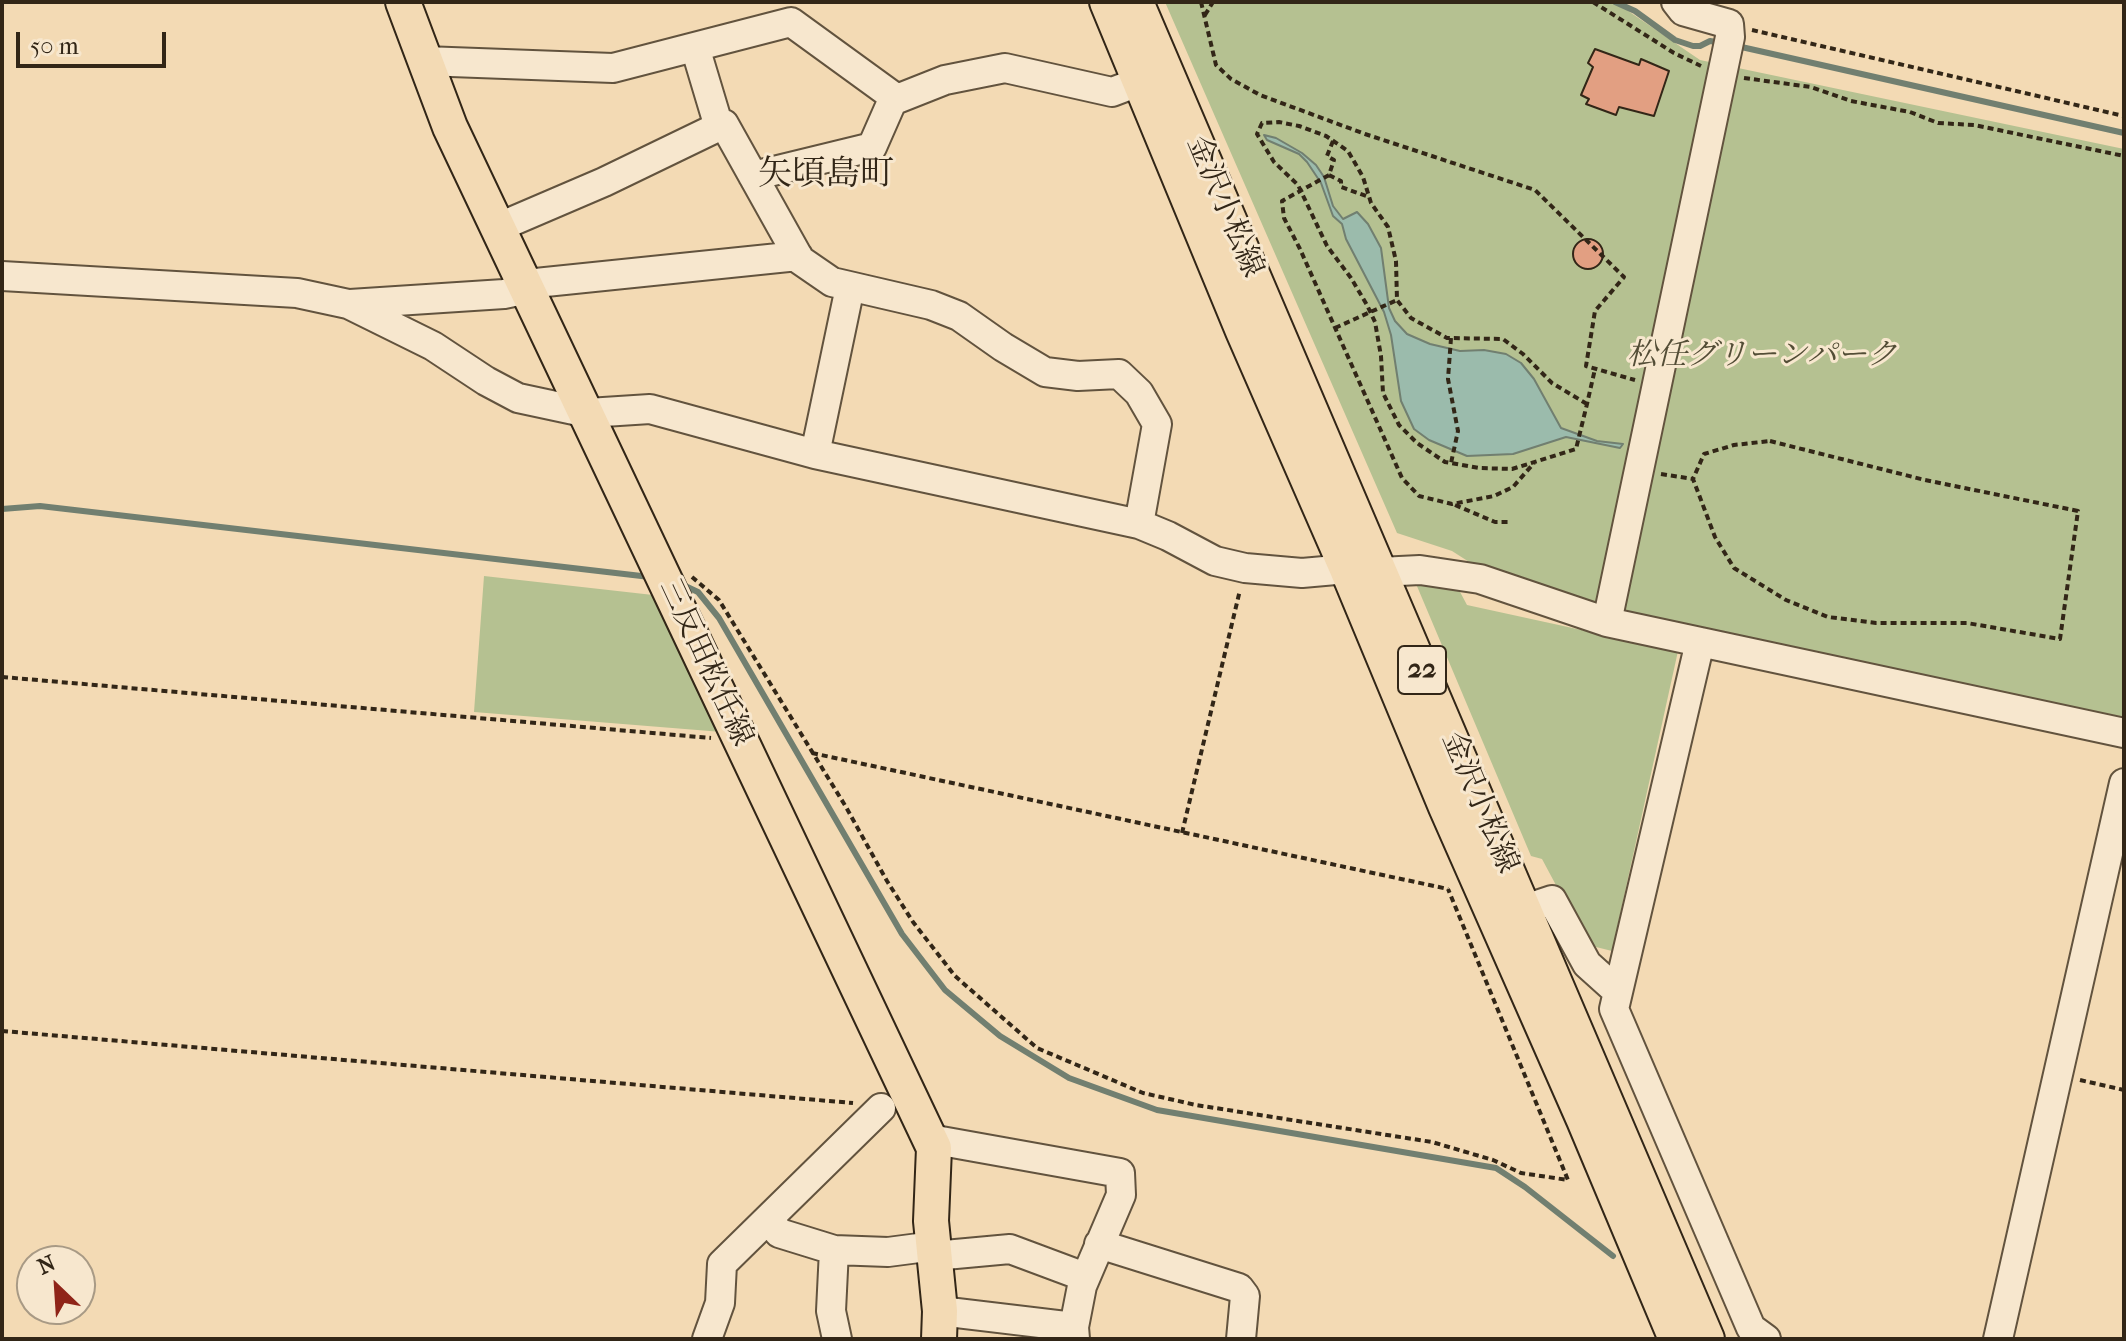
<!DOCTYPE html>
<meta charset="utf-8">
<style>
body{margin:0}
#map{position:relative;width:2126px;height:1341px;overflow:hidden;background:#f3dab4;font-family:"IM FELL French Canon",serif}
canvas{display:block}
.frame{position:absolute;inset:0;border:4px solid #322617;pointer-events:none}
.north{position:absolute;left:16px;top:1245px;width:80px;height:80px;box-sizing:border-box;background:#f7e7ce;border:2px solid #a89a85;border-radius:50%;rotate:335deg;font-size:22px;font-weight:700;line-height:32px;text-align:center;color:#322617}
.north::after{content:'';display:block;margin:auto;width:28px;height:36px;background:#8f2418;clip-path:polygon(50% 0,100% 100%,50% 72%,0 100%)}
.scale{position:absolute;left:16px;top:32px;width:150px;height:36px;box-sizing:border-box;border:4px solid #322617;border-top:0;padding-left:10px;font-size:24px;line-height:28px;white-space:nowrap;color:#322617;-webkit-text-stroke:6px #f7e7ce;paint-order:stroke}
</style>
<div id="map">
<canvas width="2126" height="1341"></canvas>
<div class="frame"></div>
<div class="north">N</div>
<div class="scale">50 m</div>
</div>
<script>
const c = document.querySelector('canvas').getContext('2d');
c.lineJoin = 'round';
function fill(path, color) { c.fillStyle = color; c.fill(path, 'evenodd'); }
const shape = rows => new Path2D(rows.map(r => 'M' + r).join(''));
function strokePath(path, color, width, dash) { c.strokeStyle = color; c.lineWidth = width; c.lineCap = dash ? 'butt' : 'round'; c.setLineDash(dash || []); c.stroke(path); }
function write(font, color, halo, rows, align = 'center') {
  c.font = font + ' "IM FELL French Canon","Noto Serif JP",serif'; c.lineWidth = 6; c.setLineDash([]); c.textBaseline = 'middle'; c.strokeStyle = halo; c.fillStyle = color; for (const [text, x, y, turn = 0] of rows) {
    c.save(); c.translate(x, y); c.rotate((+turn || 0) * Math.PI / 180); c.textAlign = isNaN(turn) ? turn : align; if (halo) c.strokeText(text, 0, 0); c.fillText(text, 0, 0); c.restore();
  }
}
const green = shape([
 [1165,2,1615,2,1700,60,2124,149,2124,717,1641,617,1499,581,1452,551,1397,533],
 [1411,572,1459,590,1467,605,1678,651,1612,951,1588,945,1542,859,1531,856],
 [484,576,653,595,722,732,474,712]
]);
const water = shape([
 [1264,135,1276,138,1302,153,1316,165,1324,177,1333,206,1343,219,1357,212,1368,224,1381,248,1389,308,1395,321,1407,334,1430,344,1460,351,1484,350,1506,354,1521,363,1534,379,1561,428,1597,441,1623,444,1620,448,1566,437,1513,454,1467,456,1429,440,1414,429,1401,401,1391,335,1384,312,1346,239,1342,224,1333,216,1321,183,1307,162,1299,154,1267,140,1264,135]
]);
const stream = shape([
 [1615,2,1635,11,1675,40,1693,46,1700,46,1710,41,1722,43],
 [1737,46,2124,133],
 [2,509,40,506,650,577],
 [681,584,698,592,719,618,902,934,945,990,1000,1036,1069,1078,1157,1110,1496,1168,1525,1187,1613,1256]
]);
const building = shape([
 [1595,49,1639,65,1641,59,1669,71,1654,116,1619,107,1616,115,1586,104,1589,99,1581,95,1593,67,1588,63,1595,49],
 '1573 254a15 15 0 1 1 30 0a15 15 0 1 1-30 0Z'
]);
const path = shape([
 [1201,2,1216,65,1231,79,1260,95,1365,134,1535,190,1624,277,1595,311,1586,366,1635,380],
 [1593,2,1674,53,1701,66],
 [1205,15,1213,2],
 [1752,30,2124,116],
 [1744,78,1811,87,1851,101,1910,112,1938,123,1974,125,2124,156],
 [1333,141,1327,156,1334,160,1329,175,1282,201,1284,218,1300,249,1402,478,1419,496,1452,504,1494,496,1513,487,1534,463],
 [1329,175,1341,181,1341,187,1369,197],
 [1335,328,1397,300],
 [1451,338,1448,379,1458,431,1451,463],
 [1587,404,1552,383,1523,354,1503,339,1447,338,1411,318,1397,300,1396,261,1388,227,1371,203,1363,177,1348,151,1326,136,1299,126,1279,122,1262,123,1257,134,1274,162,1298,185,1327,246,1351,278,1367,305,1375,322,1381,356,1383,393,1399,425,1417,443,1445,462,1479,468,1512,469,1576,449,1587,404,1595,369],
 [1770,441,1925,480,2078,511,2060,639,1967,623,1876,623,1828,617,1786,600,1734,568,1715,537,1693,479,1704,454,1734,445,1770,441],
 [1661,474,1693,479],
 [1455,505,1495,522,1508,522],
 [692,577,719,600,846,807,887,881,913,922,955,976,1037,1048,1143,1093,1196,1105,1432,1142,1493,1160,1521,1173,1568,1180,1448,889],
 [2,677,711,738],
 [812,753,1448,889],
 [1182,833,1240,590],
 [2,1031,853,1103],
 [2080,1080,2124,1090]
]);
const minor = shape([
 [695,47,719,127],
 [424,61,613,68,791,22,897,99,945,80,1005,68,1112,92,1141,81],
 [753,176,872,147,894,97],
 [499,227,604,182,724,124,800,260,832,282,931,305,959,316,1003,347,1045,372,1078,376,1119,374,1139,393,1157,424,1139,524],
 [2,276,297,293,348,304,433,346,486,381,518,398,588,413,650,409,815,454,1139,524,1168,536,1215,561,1245,568,1302,573,1347,569,1379,572,1420,570,1480,579,1607,622,2124,733],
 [526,284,798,256],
 [350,304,504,294,528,289],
 [815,454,850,287],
 [1607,622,1730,37,1729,24,1683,11,1676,2],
 [1700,642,1614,1009,1751,1328,1766,1339],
 [1525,909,1552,900,1587,964,1617,991],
 [930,1139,1120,1173,1121,1195,1082,1286,1074,1327,1075,1339],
 [769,1219,779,1233,834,1250,888,1252,934,1246],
 [1099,1244,1239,1288,1245,1296,1241,1339],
 [834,1250,831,1311,837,1339],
 [934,1256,1010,1249,1085,1277],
 [940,1311,1074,1327],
 [707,1339,720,1303,722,1264,881,1108],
 [1998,1339,2124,783]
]);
const major = shape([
 [403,2,450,127,934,1148,931,1221,940,1311,939,1339],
 [1107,2,1243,331,1347,569,1446,807,1584,1120,1676,1339],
 [1136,2,1707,1339]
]);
const shields = [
 [1422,670,48]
];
const shieldNames = [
 ["22",1422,670]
];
const streetNames = [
 ["金沢小松線",1224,207,67],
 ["三反田松任線",705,663,65],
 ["金沢小松線",1479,803,67]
];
const parkNames = [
 ["松任グリーンパーク",1762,357]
];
const quarterNames = [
 ["矢頃島町",826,176]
];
fill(green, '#b5c191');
fill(water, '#9bbbac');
strokePath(water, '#717f70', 2);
strokePath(stream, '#717f70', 6);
fill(building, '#e29f82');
strokePath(building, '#322617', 2);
strokePath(minor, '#62533e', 32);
strokePath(major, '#322617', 38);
strokePath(path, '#322617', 4, [6, 4]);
strokePath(minor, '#f7e7ce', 28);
strokePath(major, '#f3dab4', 34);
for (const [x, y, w] of shields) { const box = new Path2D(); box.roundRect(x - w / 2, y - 24, w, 48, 6); c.fillStyle = '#f7e7ce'; c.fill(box); strokePath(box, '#322617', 2); }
write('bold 28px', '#322617', null, shieldNames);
write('30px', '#322617', '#f7e7ce', streetNames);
write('italic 30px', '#534d36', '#f7e7ce', parkNames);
write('34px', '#322617', '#f7e7ce', quarterNames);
</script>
